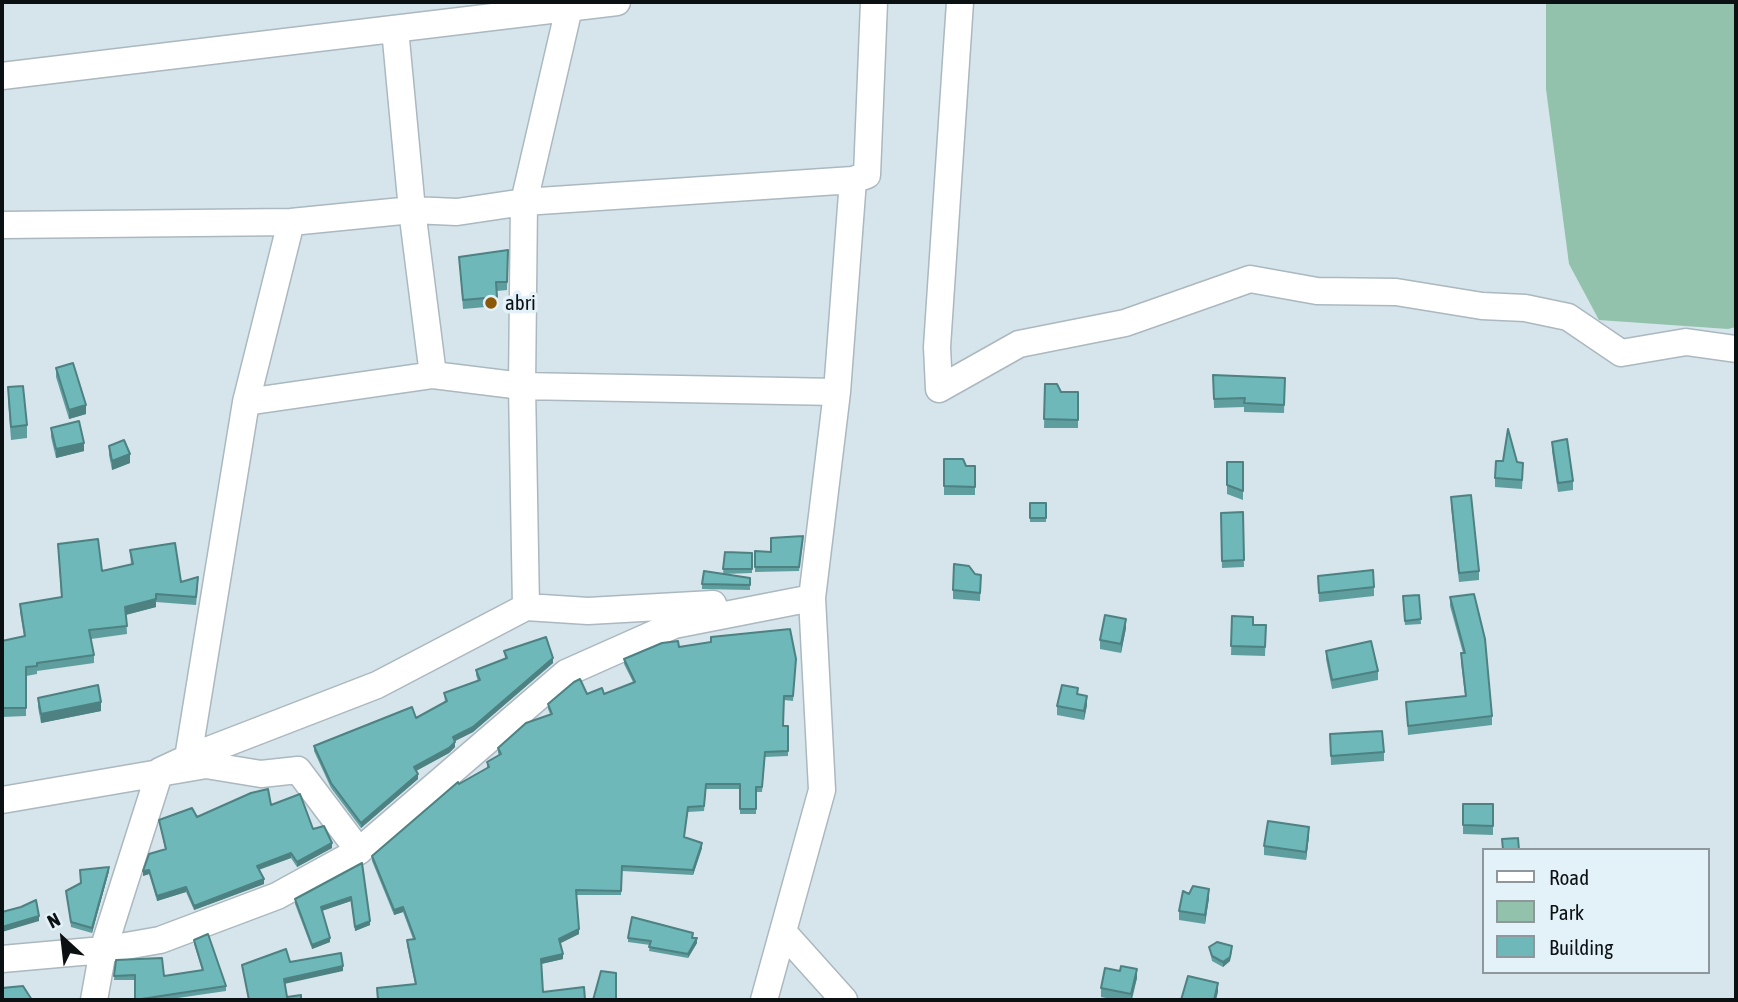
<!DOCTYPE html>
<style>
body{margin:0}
#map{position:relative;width:1738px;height:1002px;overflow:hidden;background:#d6e4eb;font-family:"Asap Condensed",sans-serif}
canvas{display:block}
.frame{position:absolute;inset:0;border:4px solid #0b1012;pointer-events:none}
.legend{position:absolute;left:1482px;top:848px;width:228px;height:126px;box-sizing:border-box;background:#e3f1f8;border:2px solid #8d979c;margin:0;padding:9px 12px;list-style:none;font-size:21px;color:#0b1012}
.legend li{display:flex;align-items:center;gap:14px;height:35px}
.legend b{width:35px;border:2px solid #8d979c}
.north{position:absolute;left:28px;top:904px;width:70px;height:70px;-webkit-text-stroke:5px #e3f1f8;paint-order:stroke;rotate:333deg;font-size:19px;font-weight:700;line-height:28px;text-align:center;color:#0b1012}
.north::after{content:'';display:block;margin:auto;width:24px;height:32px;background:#0b1012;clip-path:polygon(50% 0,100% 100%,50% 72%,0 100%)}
</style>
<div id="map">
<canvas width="1738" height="1002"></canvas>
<div class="frame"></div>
<ul class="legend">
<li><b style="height:9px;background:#fff"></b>Road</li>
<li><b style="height:19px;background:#92c2ac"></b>Park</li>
<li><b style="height:19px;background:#6eb8b9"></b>Building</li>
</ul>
<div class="north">N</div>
</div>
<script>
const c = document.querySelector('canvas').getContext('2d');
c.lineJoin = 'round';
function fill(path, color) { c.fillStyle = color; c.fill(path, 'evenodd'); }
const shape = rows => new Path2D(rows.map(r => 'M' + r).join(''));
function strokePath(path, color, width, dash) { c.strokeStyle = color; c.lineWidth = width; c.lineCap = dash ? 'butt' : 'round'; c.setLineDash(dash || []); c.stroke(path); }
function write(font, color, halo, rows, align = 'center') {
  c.font = font + ' "Asap Condensed",sans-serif'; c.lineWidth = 7; c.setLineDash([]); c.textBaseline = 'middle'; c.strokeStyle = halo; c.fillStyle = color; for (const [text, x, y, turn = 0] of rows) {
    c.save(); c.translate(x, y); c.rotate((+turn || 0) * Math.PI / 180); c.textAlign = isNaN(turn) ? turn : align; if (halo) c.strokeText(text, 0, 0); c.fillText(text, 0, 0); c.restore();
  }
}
const green = shape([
 [1546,2,1736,2,1736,327,1728,329,1599,320,1569,264,1546,89]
]);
const minor = shape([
 [960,2,937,347,939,389,1019,344,1125,323,1250,279,1317,291,1396,292,1482,306,1525,308,1568,317,1621,353,1686,342,1736,349],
 [395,29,412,210,433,375],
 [2,76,617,2],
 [2,225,291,222,412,210,457,212,524,202,853,180],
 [246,402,433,375,522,386,837,392],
 [526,607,522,386,524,202,569,8],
 [188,758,377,685,526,607,588,611,713,604],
 [2,800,206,765,261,774,298,770,359,851],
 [783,932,844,1000],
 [2,959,103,950,160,940,277,896,359,851,566,673,674,625,812,598],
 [94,1000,103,950,160,771,188,758,246,402,291,222],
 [764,1000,822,790,812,598,837,392,853,180,867,175,874,2]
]);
const wall = shape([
 [508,250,507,290,497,291,497,306,463,309,459,257],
 [56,368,86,414,69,419,56,377],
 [1213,375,1285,378,1284,413,1244,412,1244,407,1214,408],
 [1045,384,1061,392,1078,392,1078,428,1044,428],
 [8,387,27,425,27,438,11,440,8,400],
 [51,428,84,451,56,458,51,437],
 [1552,442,1573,481,1573,490,1558,492,1552,451],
 [109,446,130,463,112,470,109,455],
 [944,459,966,466,975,466,975,495,944,495],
 [1243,462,1243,500,1227,494,1227,471],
 [1517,462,1523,472,1522,489,1495,487,1495,478],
 [1451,497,1479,571,1479,580,1459,582,1451,506],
 [1030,503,1046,503,1046,522,1030,522],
 [1243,512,1244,567,1222,568,1221,513],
 [803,541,799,571,755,572,755,551,771,552],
 [58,544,102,571,131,565,130,550,181,582,198,585,196,605,156,602,156,607,126,615,127,634,91,639,94,655,94,663,37,671,37,674,26,676,26,716,2,717,2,641,24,636,20,612,20,604,61,597],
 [725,552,752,553,752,573,723,574],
 [975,574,981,575,980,601,953,599,953,590],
 [1318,576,1374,587,1374,596,1319,602],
 [750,578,750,590,702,589,702,584],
 [1419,595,1421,624,1405,625,1403,601],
 [1450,597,1492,716,1492,725,1408,735,1406,702,1465,696,1461,662,1461,653,1463,653,1450,606],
 [1232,616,1253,625,1266,625,1265,656,1231,655],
 [1126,628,1121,653,1100,649,1100,640],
 [679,647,796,659,793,701,784,700,784,726,788,726,788,756,765,757,762,792,756,792,756,814,740,814,740,789,706,789,704,811,688,812,684,837,702,848,693,875,622,871,621,895,576,895,579,934,560,943,563,959,541,964,543,992,585,1000,377,1000,377,988,415,984,407,945,407,940,413,939,403,912,394,915,372,861,372,856,459,784,487,768,487,762,499,755,498,753,498,748,550,714,548,709,548,704,587,694,604,694,633,682,624,664,624,659],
 [504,651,553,663,473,732,455,741,455,747,449,753,416,771,418,779,361,828,331,788,314,751,314,746,416,718,445,702,444,693,478,681,476,675,476,670,505,658],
 [1326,651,1378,671,1378,680,1332,689,1326,659],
 [1078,694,1087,705,1084,720,1057,715,1057,706],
 [38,698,101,711,41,723,38,707],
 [1330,734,1384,752,1384,761,1331,765],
 [1463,804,1493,804,1493,835,1463,834],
 [271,805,313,829,332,848,297,867,291,858,259,870,264,884,194,910,186,892,157,901,149,874,143,876,165,849,159,820,197,817],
 [1309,836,1306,860,1264,855,1264,846],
 [362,863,370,925,355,931,351,901,322,911,330,942,312,949,295,904,295,899],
 [109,871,92,933,71,927,66,891],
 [1189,894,1209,898,1205,924,1179,920,1179,911],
 [628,938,693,938,697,943,688,958,649,951,650,945,628,942],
 [194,940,226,986,226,991,164,1000,135,1000,135,980,114,980,116,960,164,976,202,970,194,944],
 [1209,947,1232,950,1230,961,1223,967,1212,961],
 [1137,978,1132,1000,1116,1000,1101,997,1101,988]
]);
const shadedWall = shape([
 [86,405,86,414,69,419,69,410],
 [84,443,84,451,56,458,56,449],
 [130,454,130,463,112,470,112,461],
 [156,599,156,607,125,615,125,607],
 [1126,619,1126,628,1121,653,1121,644],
 [553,658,553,663,473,732,453,742,453,737],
 [1087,696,1087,705,1084,720,1084,711],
 [101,702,101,711,41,723,41,714],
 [455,742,455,747,449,753,414,772,414,767],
 [418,774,418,779,361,828,361,823],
 [1309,827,1309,836,1306,860,1306,852],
 [332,843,332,848,297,867,297,862],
 [702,843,702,848,693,875,693,870],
 [291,853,291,858,257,870,257,866],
 [109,867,109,871,92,933,92,928],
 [149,870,149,874,143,876,143,871],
 [264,879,264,884,194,910,194,906],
 [186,887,186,892,157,901,157,896],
 [1209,889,1209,898,1205,924,1205,915],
 [351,897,351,901,321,911,321,907],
 [403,907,403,912,394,915,394,910],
 [39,916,39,921,2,932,2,927],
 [370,921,370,925,355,931,355,927],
 [579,929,579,934,559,944,559,939],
 [330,938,330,942,312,949,312,945],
 [697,938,697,943,688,958,688,954],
 [1232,946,1230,961,1223,967,1223,962],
 [563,954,563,959,541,964,541,959],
 [343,966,343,971,284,984,284,979],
 [1137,969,1137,978,1131,1000,1131,994],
 [1218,983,1218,992,1216,1000,1214,1000]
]);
const building = shape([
 [508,250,507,282,496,282,497,297,463,300,459,257,508,250],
 [73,363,86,405,69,410,56,368,73,363],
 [1213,375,1285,378,1284,405,1244,403,1245,398,1214,399,1213,375],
 [1045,384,1057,384,1061,392,1078,392,1078,420,1044,419,1045,384],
 [23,386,27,425,11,427,8,387,23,386],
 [79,421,84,443,56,449,51,428,79,421],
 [1508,429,1517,462,1523,463,1522,480,1495,478,1496,461,1503,461,1508,429],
 [1567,439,1573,481,1558,483,1552,442,1567,439],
 [124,440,130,454,112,461,109,446,124,440],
 [944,459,963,459,966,466,975,466,975,487,944,486,944,459],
 [1227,462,1243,462,1243,491,1227,485,1227,462],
 [1471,495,1479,571,1459,573,1451,497,1471,495],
 [1030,503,1046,503,1046,518,1030,518,1030,503],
 [1243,512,1244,560,1222,561,1221,513,1243,512],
 [803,536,799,567,755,567,755,551,771,552,771,538,803,536],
 [98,539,102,571,133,564,130,550,175,543,181,582,198,577,196,597,156,594,156,599,125,607,127,626,89,630,94,655,37,663,37,666,26,667,26,708,2,708,2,641,25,636,20,604,62,597,58,544,98,539],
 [725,552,752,553,752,569,723,569,725,552],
 [954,564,969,566,975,574,981,575,980,593,953,590,954,564],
 [1373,570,1374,587,1319,593,1318,576,1373,570],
 [704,571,750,578,750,585,702,584,704,571],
 [1474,594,1485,639,1492,716,1408,726,1406,702,1466,696,1461,653,1465,653,1450,597,1474,594],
 [1419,595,1421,619,1405,621,1403,596,1419,595],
 [1105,615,1126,619,1121,644,1100,640,1105,615],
 [1232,616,1253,617,1253,625,1266,625,1265,647,1231,646,1232,616],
 [790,629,796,659,793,696,784,696,783,726,788,726,788,751,765,752,762,787,756,787,756,809,740,809,740,784,706,784,704,806,688,807,684,837,702,843,693,870,622,866,621,891,576,890,579,929,559,939,563,954,541,959,543,992,584,987,585,1000,378,1000,377,988,416,984,407,940,415,939,403,907,394,910,372,856,458,782,459,784,489,767,487,762,501,754,498,748,526,723,552,714,548,704,574,682,580,679,587,694,602,688,604,694,635,682,624,659,662,643,678,641,679,647,711,642,711,637,790,629],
 [546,637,553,658,473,727,453,737,455,742,449,748,414,767,418,774,361,823,331,783,314,746,412,707,416,718,447,701,444,693,480,680,476,670,507,658,504,651,546,637],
 [1371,641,1378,671,1332,680,1326,651,1371,641],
 [98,685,101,702,41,714,38,698,98,685],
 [1062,685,1078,688,1077,694,1087,696,1084,711,1057,706,1062,685],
 [1382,731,1384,752,1331,756,1330,734,1382,731],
 [268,789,271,805,300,794,313,829,324,826,332,843,297,862,291,853,257,866,264,879,194,906,186,887,157,896,149,870,143,871,149,854,166,849,159,820,192,808,197,817,251,793,268,789],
 [1463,804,1493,804,1493,826,1463,825,1463,804],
 [1268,821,1309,827,1306,852,1264,846,1268,821],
 [1518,838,1519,850,1503,850,1502,839,1518,838],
 [362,863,370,921,355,927,351,897,321,907,330,938,312,945,295,899,362,863],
 [109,867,92,928,71,922,66,891,81,883,80,870,109,867],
 [1193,886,1209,889,1205,915,1179,911,1183,891,1189,894,1193,886],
 [36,900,39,916,2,927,2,912,21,907,36,900],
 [632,917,693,933,692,938,697,938,688,954,649,947,651,941,628,938,632,917],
 [208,934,226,986,135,1000,135,975,114,976,116,960,162,958,164,976,203,970,194,940,208,934],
 [1217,942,1232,946,1230,957,1223,962,1212,956,1209,947,1217,942],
 [286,949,290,962,341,953,343,966,284,979,287,997,301,995,301,1000,249,1000,242,965,286,949],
 [1121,966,1137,969,1131,994,1101,988,1105,968,1120,971,1121,966],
 [601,971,616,973,616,1000,593,1000,601,971],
 [1188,976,1218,983,1214,1000,1181,1000,1188,976],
 [23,986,32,1000,2,1000,2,988,23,986]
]);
const markers = [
 [491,303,7,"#8c5706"]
];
const poiNames = [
 ["abri",505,303]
];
fill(green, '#92c2ac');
strokePath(minor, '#abb8bf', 29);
strokePath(minor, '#fff', 26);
fill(wall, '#5f9e9f');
fill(shadedWall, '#4d8182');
fill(building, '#6eb8b9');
strokePath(building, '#4d8182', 2);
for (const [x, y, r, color] of markers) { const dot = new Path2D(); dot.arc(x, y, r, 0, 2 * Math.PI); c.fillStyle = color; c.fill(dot); strokePath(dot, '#e3f1f8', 2.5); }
write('21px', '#0b1012', '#e3f1f8', poiNames, 'left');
</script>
